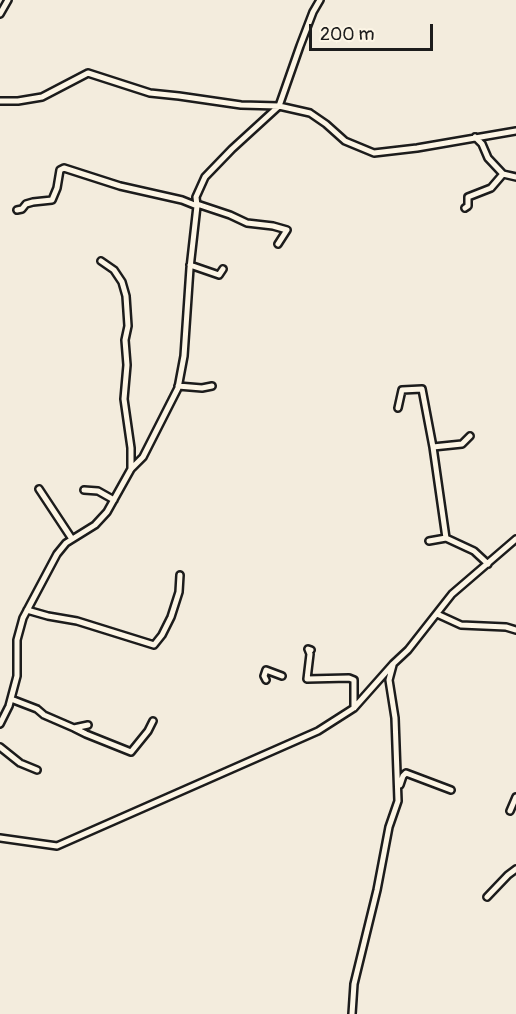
<!DOCTYPE html>
<style>
body{margin:0}
#map{position:relative;width:516px;height:1014px;overflow:hidden;background:#f3ecdd;font-family:Pangolin,sans-serif}
canvas{display:block}
.scale{position:absolute;left:309px;top:24px;width:124px;height:27px;box-sizing:border-box;border:3px solid #1c1c1c;border-top:0;padding-left:8px;font-size:18px;line-height:21px;white-space:nowrap;color:#1c1c1c;-webkit-text-stroke:4px #fcf5e5;paint-order:stroke}
</style>
<div id="map">
<canvas width="516" height="1014"></canvas>
<div class="scale">200 m</div>
</div>
<script>
const c = document.querySelector('canvas').getContext('2d');
c.lineJoin = 'round';
const shape = rows => new Path2D(rows.map(r => 'M' + r).join(''));
function strokePath(path, color, width, dash) { c.strokeStyle = color; c.lineWidth = width; c.lineCap = dash ? 'butt' : 'round'; c.setLineDash(dash || []); c.stroke(path); }
const minor = shape([
 [320,0,313,12,300,46,279,106,310,113,326,124,345,141,374,153,417,148,516,131],
 [0,14,8,0],
 [0,101,18,101,42,97,88,73,150,93,179,96,241,105,279,106,232,149,205,177,196,197,197,206,190,268,184,356,178,388,143,457,131,469,107,512,95,525,66,543,57,554,23,618,17,640,17,676,9,706,0,724],
 [475,137,482,144,488,158,503,174,516,177],
 [197,204,230,215,247,223,273,226,287,230,278,244],
 [465,208,468,206,468,197,491,188,503,174],
 [17,210,22,209,26,204,33,202,52,200,57,188,60,170,64,168,120,186,182,200,197,206],
 [101,261,114,270,122,282,126,296,128,326,125,340,127,365,124,399,131,448,131,469],
 [190,265,219,275,223,269],
 [178,386,202,388,212,386],
 [398,408,402,390,422,389,433,447,446,538],
 [433,447,462,444,470,436],
 [39,489,72,539],
 [84,490,98,491,114,500],
 [429,541,446,538,474,551,488,564],
 [27,610,48,616,77,621,154,645,162,635,171,617,179,592,180,575],
 [437,614,461,625,506,627,516,630],
 [311,650,308,649,310,654,307,679,349,678,354,680,354,708],
 [266,680,264,676,266,670,282,676],
 [11,699,37,709,44,715,74,728,88,725],
 [74,728,86,734,131,752,148,731,153,721],
 [0,747,20,763,37,770],
 [400,785,403,776,406,773,451,790],
 [510,811,516,797],
 [0,838,57,846,318,731,354,708,393,664,408,650,452,594,516,539],
 [487,897,508,875,516,869],
 [352,1014,354,984,377,890,389,827,398,801,395,718,389,680,393,665]
]);
strokePath(minor, '#1c1c1c', 10);
strokePath(minor, '#fcf5e5', 5);
</script>
